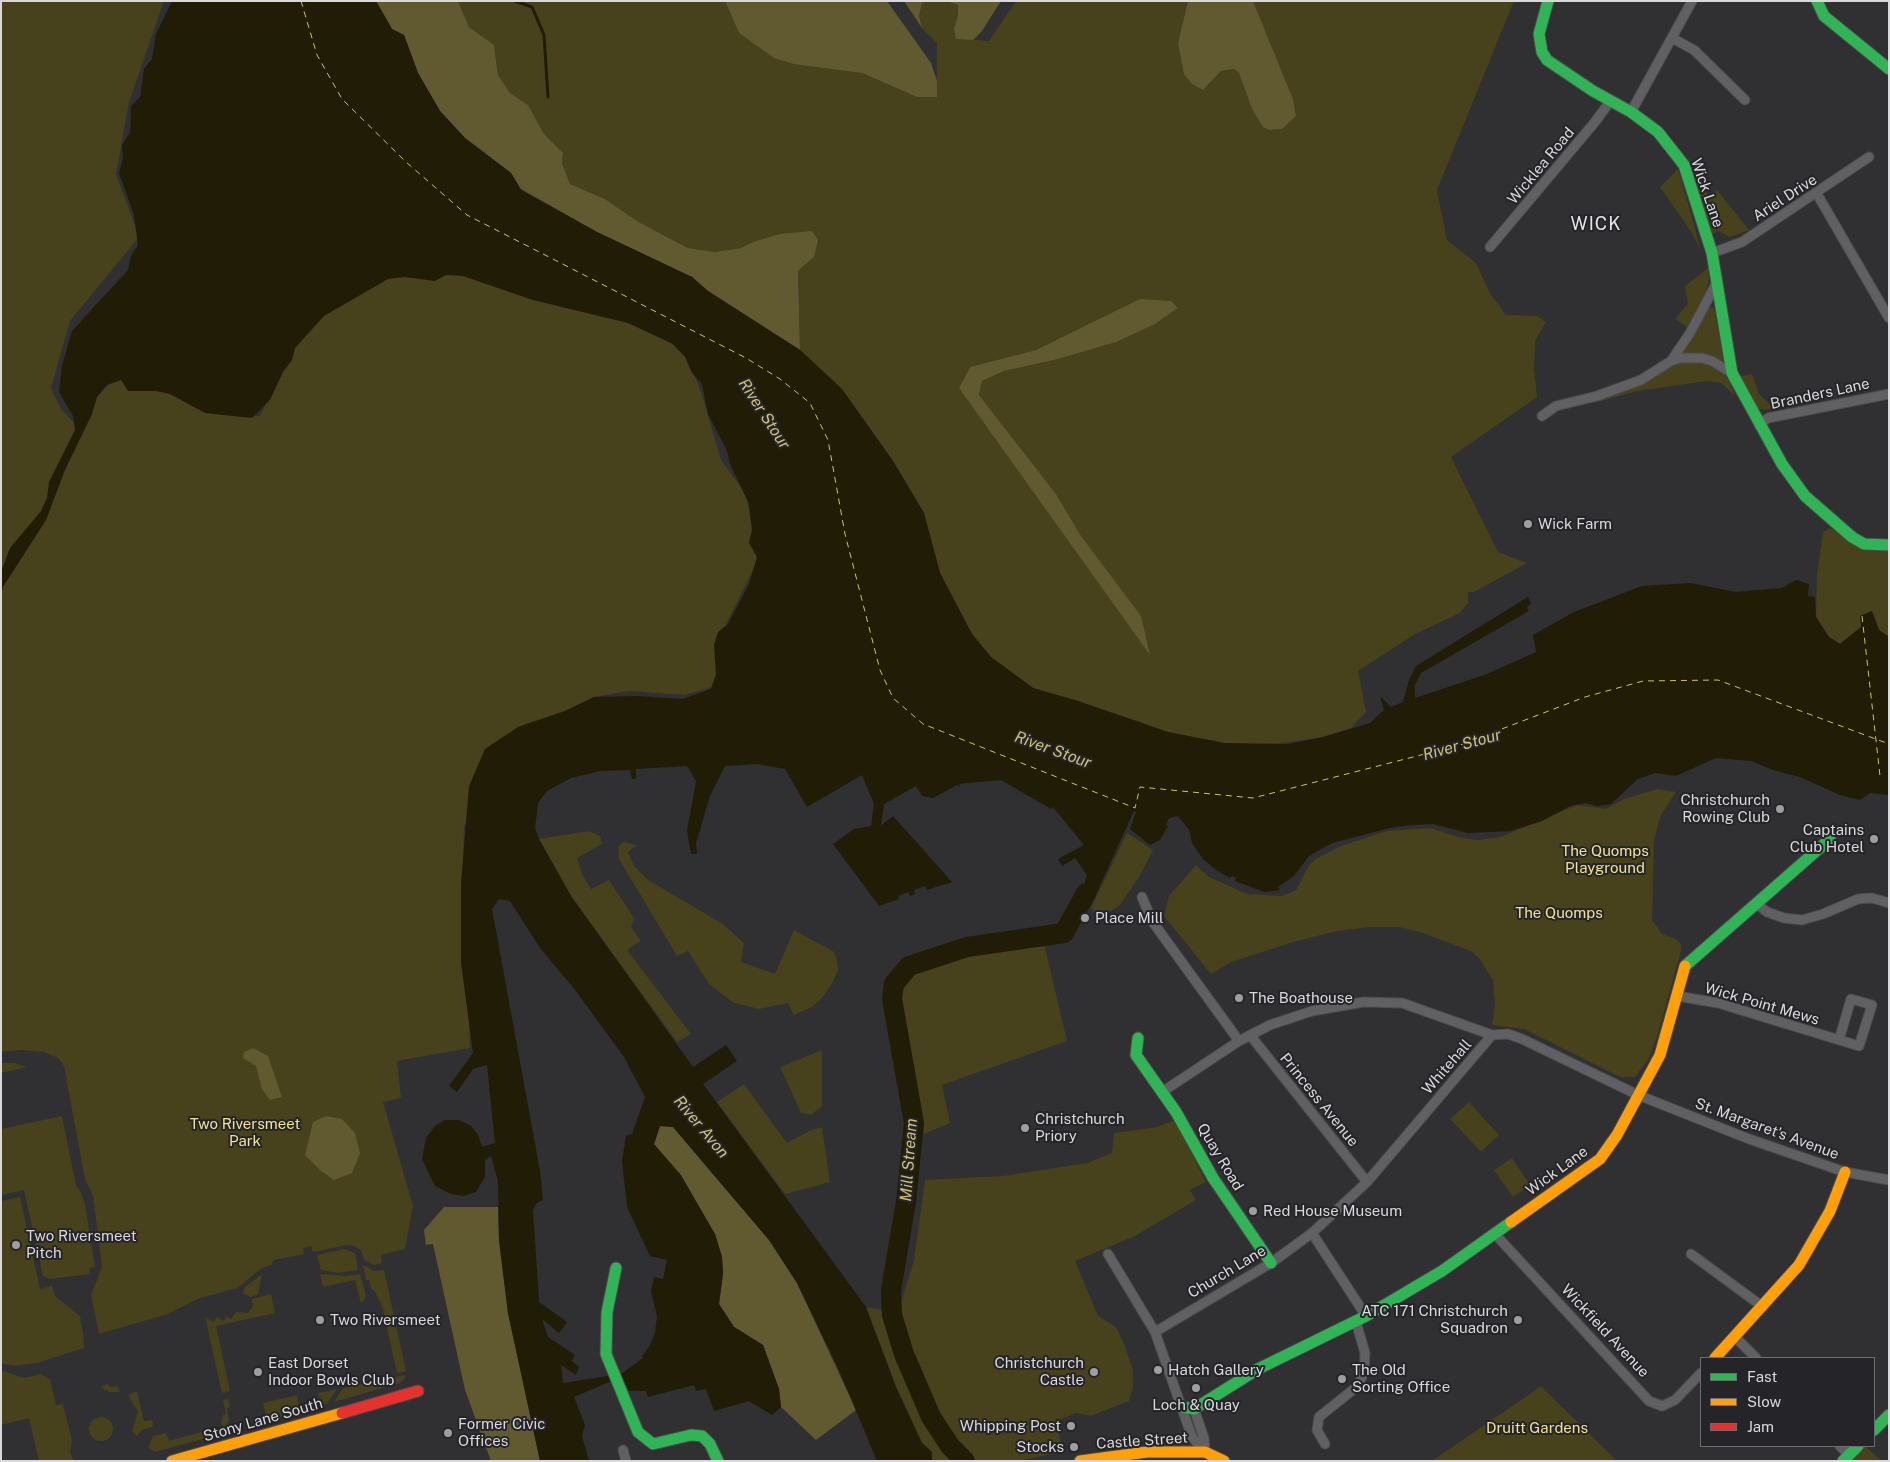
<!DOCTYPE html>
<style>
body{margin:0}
#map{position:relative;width:1890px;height:1462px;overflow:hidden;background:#302f32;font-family:"Public Sans",sans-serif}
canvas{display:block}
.frame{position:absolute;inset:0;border:2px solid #d9d8db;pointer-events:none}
.legend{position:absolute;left:1700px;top:1357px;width:175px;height:90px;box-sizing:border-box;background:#252429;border:1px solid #6d6c70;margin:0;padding:6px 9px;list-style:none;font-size:15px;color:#d9d8db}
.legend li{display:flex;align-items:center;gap:10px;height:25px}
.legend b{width:25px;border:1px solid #6d6c70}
</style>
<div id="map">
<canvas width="1890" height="1462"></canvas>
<div class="frame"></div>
<ul class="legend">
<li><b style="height:6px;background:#30b455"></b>Fast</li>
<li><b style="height:6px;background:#ff9f0a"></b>Slow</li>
<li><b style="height:6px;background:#e5322d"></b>Jam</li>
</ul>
</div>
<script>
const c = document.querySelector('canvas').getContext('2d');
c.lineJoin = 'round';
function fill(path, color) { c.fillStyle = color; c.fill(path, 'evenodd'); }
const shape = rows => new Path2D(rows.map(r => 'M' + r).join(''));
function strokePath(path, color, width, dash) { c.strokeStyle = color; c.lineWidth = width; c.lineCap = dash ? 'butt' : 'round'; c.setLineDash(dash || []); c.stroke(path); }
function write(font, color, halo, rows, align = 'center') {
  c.font = font + ' "Public Sans",sans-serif'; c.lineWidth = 4; c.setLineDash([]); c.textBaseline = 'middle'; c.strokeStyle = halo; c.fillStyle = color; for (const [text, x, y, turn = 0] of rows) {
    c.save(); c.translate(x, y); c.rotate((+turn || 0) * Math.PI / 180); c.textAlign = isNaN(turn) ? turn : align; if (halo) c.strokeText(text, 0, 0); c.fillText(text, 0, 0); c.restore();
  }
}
const green = shape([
 [1,1,164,1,129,102,116,174,139,237,70,321,51,388,61,409,77,426,93,398,118,377,161,387,209,413,260,416,292,348,325,311,376,276,449,270,589,309,660,334,688,357,703,398,721,460,746,494,758,560,726,624,725,683,685,695,629,691,594,697,565,711,518,727,464,826,461,962,469,1019,470,1048,397,1061,401,1098,383,1102,413,1206,405,1249,381,1255,382,1263,374,1265,364,1260,361,1250,354,1246,347,1245,313,1252,311,1246,303,1248,304,1254,274,1260,271,1265,262,1268,237,1288,197,1299,168,1314,99,1334,91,1295,102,1267,93,1196,85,1179,64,1066,58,1058,44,1052,22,1050,1,1052],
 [458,1,725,1,739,33,836,68,862,73,917,97,937,97,937,43,922,28,919,16,922,2,946,1,958,5,959,15,954,29,956,38,989,41,1016,1,1188,1,1178,43,1203,90,1221,71,1234,69,1239,73,1252,109,1263,127,1269,130,1282,129,1296,115,1293,99,1253,1,1514,1,1437,190,1447,240,1476,263,1491,295,1506,315,1538,316,1546,322,1535,341,1534,369,1537,397,1451,457,1498,552,1527,563,1474,592,1468,592,1468,603,1460,613,1415,634,1358,671,1366,712,1351,728,1323,737,1269,745,1224,743,1152,729,1141,722,1033,688,991,657,972,634,940,573,924,513,893,461,842,389,800,350,798,271,814,257,753,242,741,248,715,252,688,248,637,221,605,199,570,184,562,163,563,153,544,134,528,105,510,93,498,75,494,45,469,27],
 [1178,308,1155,324,1054,360,1004,371,982,381,979,395,1056,494,1081,536,959,388,970,367,1036,350,1109,316],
 [1678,169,1688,203,1701,251,1692,233,1660,187],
 [1698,172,1708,196,1717,190,1749,230,1730,237,1718,231,1712,234,1693,173],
 [1708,268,1709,281,1703,300,1687,327,1675,319,1688,304,1685,286],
 [1708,307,1714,308,1724,363,1682,355,1681,353],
 [1690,361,1712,365,1722,372,1729,380,1735,396,1721,383,1707,381,1637,391,1587,405,1652,380,1665,369,1676,364],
 [1752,374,1759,394,1774,408,1764,410,1756,408,1740,376],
 [1830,528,1861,549,1889,550,1889,637,1879,630,1872,611,1861,616,1861,627,1840,644,1829,637,1816,617,1817,575,1823,532],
 [1657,789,1676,792,1661,815,1654,840,1652,920,1662,934,1676,939,1681,944,1681,951,1657,1037,1648,1060,1635,1077,1620,1077,1524,1029,1492,1025,1495,1005,1493,981,1480,959,1471,951,1420,932,1399,927,1369,927,1337,931,1293,942,1231,962,1211,974,1164,916,1169,896,1196,865,1209,877,1247,894,1282,896,1296,890,1309,865,1317,858,1341,846,1387,831,1430,828,1462,838,1478,840,1501,837,1577,805,1606,809,1624,799],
 [589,831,600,836,602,844,577,858,582,874,591,889,609,880,634,918,631,927,641,941,627,950,691,1034,677,1042,571,896,539,839],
 [1127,833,1153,850,1138,879,1119,906,1100,918,1091,908],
 [623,842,637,845,628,852,634,866,648,880,723,924,744,943,741,962,775,974,794,930,834,952,837,960,838,970,832,984,822,998,812,1007,794,1015,788,1003,759,1009,734,1003,709,984,688,951,677,956,619,859,618,847],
 [1041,931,1067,1041,942,1085,950,1123,924,1134,900,1006,905,976,958,955],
 [822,1050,822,1106,811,1115,801,1113,780,1067],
 [1,1063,14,1063,27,1067,1,1073],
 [744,1084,787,1143,809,1131,822,1127,830,1182,785,1194,717,1102],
 [1469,1102,1499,1135,1481,1152,1450,1119],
 [62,1116,76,1185,80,1191,85,1204,95,1267,89,1268,90,1274,50,1279,43,1276,24,1190,1,1195,1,1129],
 [1175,1120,1206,1182,1190,1190,1196,1200,1135,1236,1075,1261,1098,1316,1116,1327,1125,1346,1133,1370,1133,1387,1129,1401,1091,1416,1076,1413,1057,1421,1062,1452,1018,1461,932,1461,932,1452,922,1443,896,1387,866,1307,898,1313,914,1260,925,1180,1003,1176,1087,1163,1112,1153,1114,1133,1157,1127],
 [1512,1158,1530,1185,1513,1197,1494,1170],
 [20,1197,40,1289,52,1286,55,1296,80,1316,84,1339,84,1348,37,1363,14,1366,1,1363,1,1201],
 [344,1249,355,1253,358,1270,338,1273,321,1270,317,1255],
 [363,1266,366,1266,374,1271,384,1270,406,1371,397,1373,382,1306,375,1292,371,1289,369,1280,366,1280],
 [262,1274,258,1294,251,1297,243,1294,244,1288],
 [320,1274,347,1276,360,1274,366,1296,364,1300,361,1303,355,1280,323,1287],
 [271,1294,275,1313,216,1326,230,1391,222,1393,205,1317,214,1322,217,1317,224,1321,226,1316,231,1319,236,1312,248,1313,253,1306,252,1299],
 [1,1370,24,1378,41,1374,50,1379,56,1405,63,1404,72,1441,70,1452,74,1461,39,1461,29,1418,1,1425],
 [405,1375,405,1378,400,1383,334,1402,343,1388],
 [108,1384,110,1387,118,1386,120,1392,109,1392,102,1388,101,1386],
 [1541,1386,1617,1461,1432,1461,1531,1393],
 [337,1389,327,1404,321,1405,318,1393],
 [137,1391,144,1421,152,1420,153,1424,152,1427,142,1430,137,1436,132,1431,138,1412,128,1395],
 [297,1395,299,1405,292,1414,267,1420,263,1403],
 [228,1399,230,1407,227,1408,229,1420,224,1431,221,1423,223,1415,226,1414,223,1400],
 '89 1429a12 12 0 1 1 24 0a12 12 0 1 1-24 0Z',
 [215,1428,217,1435,155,1452,148,1448,153,1436,166,1433,169,1441],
 [1858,1446,1865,1446,1882,1461,1843,1461]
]);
const forest = shape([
 [376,1,458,1,469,27,494,45,498,75,510,93,528,105,544,134,563,153,562,163,570,184,605,199,637,221,667,237,688,248,715,252,741,248,753,242,780,234,812,231,818,240,814,257,798,271,800,350,708,291,692,277,597,232,521,189,511,173,465,138,440,111,418,73,404,35,392,29],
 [725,1,887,1,931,63,937,81,937,97,917,97,862,73,794,64,774,58,739,33],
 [904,1,926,1,922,3,919,16,922,28],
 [946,1,1001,1,982,31,973,40,956,39,954,29,958,15,958,5],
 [1188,1,1253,1,1293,99,1296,116,1282,129,1269,130,1263,127,1252,109,1239,73,1234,69,1221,71,1203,90,1192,84,1184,74,1178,43],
 [1140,299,1171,301,1178,308,1155,324,1116,342,1054,360,1004,371,982,381,979,395,1056,494,1081,536,1141,616,1150,655,959,388,970,367,1036,350],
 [253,1048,268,1056,282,1097,270,1100,262,1089,256,1066,243,1058,244,1052],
 [326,1116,342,1119,355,1133,360,1153,352,1173,334,1180,321,1171,305,1155,313,1122],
 [660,1126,673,1127,769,1240,797,1283,856,1410,816,1440,781,1407,779,1389,763,1345,734,1327,719,1304,723,1273,722,1257,715,1234,654,1144],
 [444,1207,498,1207,499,1240,508,1313,540,1461,491,1461,465,1390,433,1244,426,1245,424,1230]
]);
const water = shape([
 [172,1,376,1,392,29,404,35,418,73,440,111,465,138,511,173,521,190,597,232,692,277,708,291,800,350,842,389,893,461,924,513,940,573,972,634,991,657,1033,688,1075,700,1168,732,1224,743,1288,744,1323,737,1370,723,1384,710,1380,696,1391,707,1403,702,1409,680,1416,666,1528,597,1531,603,1527,608,1529,611,1421,673,1415,685,1415,698,1487,674,1536,652,1533,635,1574,612,1642,586,1691,583,1736,592,1782,588,1796,580,1809,584,1808,596,1815,597,1816,617,1829,637,1840,644,1861,627,1860,616,1872,611,1879,630,1889,637,1889,795,1870,793,1860,800,1840,795,1800,777,1773,770,1751,761,1716,758,1676,776,1655,773,1638,779,1611,804,1598,806,1585,803,1570,806,1542,821,1510,831,1468,833,1433,824,1412,825,1394,827,1332,843,1309,856,1294,876,1278,887,1280,890,1264,892,1235,881,1236,878,1232,876,1230,878,1216,870,1203,859,1192,843,1189,830,1178,816,1169,818,1166,825,1168,826,1160,840,1150,845,1130,829,1136,812,1134,811,1093,901,1085,911,1083,910,1086,896,1075,916,1071,914,1078,904,1087,875,1075,858,1062,866,1058,859,1084,845,1053,807,1051,809,1001,780,959,784,960,787,957,785,933,798,922,796,916,786,884,804,881,824,882,825,893,816,952,882,927,890,925,886,914,890,915,894,910,896,908,892,898,896,899,899,879,906,833,844,854,829,871,826,874,804,862,775,807,807,785,769,757,764,725,766,710,796,696,843,697,854,691,854,687,831,696,781,687,766,636,769,636,779,632,779,630,770,600,771,571,778,547,791,538,803,535,828,539,839,571,896,693,1067,726,1045,737,1061,703,1084,866,1307,896,1387,922,1443,932,1452,932,1461,877,1461,839,1370,797,1283,769,1240,673,1127,660,1126,654,1144,681,1175,715,1234,722,1257,723,1273,719,1304,734,1327,763,1345,779,1389,781,1407,772,1415,749,1401,714,1411,706,1389,696,1391,694,1385,648,1397,646,1391,629,1391,627,1386,609,1382,574,1397,585,1425,582,1436,589,1461,540,1461,508,1313,499,1240,498,1181,491,1156,485,1160,485,1177,476,1192,464,1196,451,1194,435,1186,422,1159,426,1138,435,1126,445,1120,459,1120,471,1126,478,1135,482,1147,495,1143,487,1065,473,1069,457,1092,449,1086,473,1053,461,962,461,884,469,786,485,749,518,727,565,711,594,697,637,696,683,699,711,689,716,674,714,645,718,632,728,624,749,584,757,557,749,543,752,530,749,504,730,464,727,451,708,414,702,384,692,373,685,357,673,344,628,323,533,300,463,276,446,275,435,281,405,277,388,279,324,316,295,348,292,360,283,372,270,400,252,418,205,413,170,394,156,391,128,391,121,380,107,385,97,397,92,414,65,470,46,520,3,587,1,595,1,572,10,548,41,511,47,498,49,482,75,430,73,416,59,392,62,366,72,331,128,270,131,256,138,245,134,215,119,173,123,159,122,145,130,133,131,106,140,97,144,69,152,59,156,34],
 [499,899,510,901,540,948,576,991,624,1057,645,1097,632,1134,626,1136,622,1161,627,1207,650,1256,667,1260,663,1279,654,1277,651,1291,657,1316,655,1333,649,1347,642,1356,643,1358,621,1374,563,1383,561,1365,576,1375,579,1367,572,1361,575,1355,548,1337,542,1319,559,1333,567,1322,539,1302,533,1210,537,1203,543,1200,540,1171,492,909]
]);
const stream = shape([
 [515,1,532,7,544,35,548,97]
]);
const river = shape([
 [965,1461,950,1446,931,1417,904,1354,892,1315,891,1290,906,1202,914,1123,892,999,894,984,909,966,967,947,1064,933,1086,893]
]);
const ferry = shape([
 [301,1,317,55,342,99,406,162,467,215,746,358,780,379,810,403,828,440,845,534,880,670,893,698,923,724,1135,808,1140,787,1253,798,1460,745,1585,697,1643,681,1718,680,1889,744],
 [1862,616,1880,776]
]);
const street = shape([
 [1672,38,1694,50,1745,100],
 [1631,112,1692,1],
 [1817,194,1889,318],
 [1490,247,1595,122,1611,100],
 [1712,253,1742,242,1869,157],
 [1671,361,1690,333,1717,282],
 [1542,416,1556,406,1597,396,1641,380,1671,361,1681,358,1702,358,1712,361,1732,373],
 [1759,425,1768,418,1889,394],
 [1142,897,1152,921,1239,1041],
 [1757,904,1767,912,1784,918,1802,920,1823,914,1858,899,1872,898,1889,903],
 [1677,996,1718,1003,1859,1046,1872,1005,1851,999,1839,1040],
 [1250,1035,1367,1182],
 [1162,1092,1239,1041,1270,1025,1312,1011,1364,1002,1402,1003,1492,1035,1508,1034,1522,1039,1638,1095,1749,1139,1845,1172,1889,1180],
 [1312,1233,1366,1316],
 [1494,1233,1649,1401,1662,1406,1675,1400,1701,1373],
 [1108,1254,1155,1332,1192,1437,1205,1452],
 [1691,1254,1763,1307],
 [1155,1332,1271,1263,1312,1233,1367,1182,1492,1035],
 [1735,1337,1756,1358],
 [1194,1409,1204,1438,1205,1452],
 [1325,1444,1317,1430,1319,1417,1359,1385,1364,1371,1365,1353,1356,1322],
 [1840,1446,1849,1455],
 [623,1450,626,1461]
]);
const fast = shape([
 [1548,1,1539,34,1542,52,1547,60,1593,91,1631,112,1658,132,1684,165,1712,253,1732,373,1782,464,1805,496,1852,537,1864,544,1889,545],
 [1817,1,1824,16,1889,69],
 [1685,966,1830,839],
 [1138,1038,1136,1055,1176,1112,1213,1178,1271,1263],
 [616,1268,607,1312,606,1354,638,1432,653,1444,691,1435,702,1436,710,1444,718,1461],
 [1183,1407,1194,1409,1258,1369,1366,1316,1442,1271,1511,1222],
 [1874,1430,1889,1415],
 [1843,1461,1858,1446]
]);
const slow = shape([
 [1511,1222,1600,1159,1617,1135,1660,1055,1685,966],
 [1715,1358,1799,1265,1830,1211,1845,1172],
 [172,1461,342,1413],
 [1080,1461,1147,1452,1205,1452,1224,1461]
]);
const jam = shape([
 [342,1413,418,1391]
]);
const markers = [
 [1528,524,5,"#9e9da0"],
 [1780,809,5,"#9e9da0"],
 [1874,839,5,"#9e9da0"],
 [1085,918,5,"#9e9da0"],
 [1239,998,5,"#9e9da0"],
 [1025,1128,5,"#9e9da0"],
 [1253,1211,5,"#9e9da0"],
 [16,1245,5,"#9e9da0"],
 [320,1320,5,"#9e9da0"],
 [1518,1320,5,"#9e9da0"],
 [1158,1370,5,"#9e9da0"],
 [258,1372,5,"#9e9da0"],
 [1094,1372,5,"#9e9da0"],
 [1342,1379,5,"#9e9da0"],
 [1196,1388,5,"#9e9da0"],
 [1071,1426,5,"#9e9da0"],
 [448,1433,5,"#9e9da0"],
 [1074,1447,5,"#9e9da0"]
];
const streetNames = [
 ["Wicklea Road",1541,166,-50],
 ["Wick Lane",1707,193,71],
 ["Ariel Drive",1785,198,-33],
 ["Branders Lane",1820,394,-12],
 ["Wick Point Mews",1762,1004,16],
 ["Whitehall",1447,1067,-49],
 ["Princess Avenue",1319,1100,51],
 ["St. Margaret's Avenue",1767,1129,20],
 ["Quay Road",1220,1157,59],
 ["Wick Lane",1557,1171,-36],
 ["Church Lane",1227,1272,-31],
 ["Wickfield Avenue",1605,1331,47],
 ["Stony Lane South",263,1420,-16],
 ["Castle Street",1142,1441,-4]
];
const poiNames = [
 ["Wick Farm",1538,524],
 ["Christchurch",1770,800,"right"],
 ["Rowing Club",1770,817,"right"],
 ["Captains",1864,830,"right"],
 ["Club Hotel",1864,847,"right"],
 ["Place Mill",1095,918],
 ["The Boathouse",1249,998],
 ["Christchurch",1035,1119],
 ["Priory",1035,1136],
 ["Red House Museum",1263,1211],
 ["Two Riversmeet",26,1236],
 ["Pitch",26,1253],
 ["ATC 171 Christchurch",1508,1311,"right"],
 ["Squadron",1508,1328,"right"],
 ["Two Riversmeet",330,1320],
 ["East Dorset",268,1363],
 ["Indoor Bowls Club",268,1380],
 ["Christchurch",1084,1363,"right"],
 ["Castle",1084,1380,"right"],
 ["Hatch Gallery",1168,1370],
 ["The Old",1352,1370],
 ["Sorting Office",1352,1387],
 ["Loch & Quay",1196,1405,"center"],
 ["Former Civic",458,1424],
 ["Offices",458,1441],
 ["Whipping Post",1061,1426,"right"],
 ["Stocks",1064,1447,"right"]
];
const parkNames = [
 ["The Quomps",1605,851],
 ["Playground",1605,868],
 ["The Quomps",1559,913],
 ["Two Riversmeet",245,1124],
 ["Park",245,1141],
 ["Druitt Gardens",1537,1428]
];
const waterNames = [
 ["River Stour",764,414,57],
 ["River Stour",1462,745,-15],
 ["River Stour",1053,750,20],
 ["River Avon",701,1127,50],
 ["Mill Stream",909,1160,-86]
];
const quarterNames = [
 ["WICK",1596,224]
];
fill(green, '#47411c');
fill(forest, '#615a30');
fill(water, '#201c06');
strokePath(stream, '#201c06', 3);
strokePath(river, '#201c06', 20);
strokePath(ferry, '#cec173', 1, [6, 5]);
strokePath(street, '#4b4a4c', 11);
strokePath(fast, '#4b4a4c', 13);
strokePath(slow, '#4b4a4c', 13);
strokePath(jam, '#4b4a4c', 13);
strokePath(street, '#606062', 9);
strokePath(fast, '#30b455', 11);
strokePath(slow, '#ff9f0a', 11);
strokePath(jam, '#e5322d', 11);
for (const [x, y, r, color] of markers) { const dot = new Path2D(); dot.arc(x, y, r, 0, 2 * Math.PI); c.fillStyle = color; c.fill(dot); strokePath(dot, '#252429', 2); }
write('15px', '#d9d8db', '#252429', streetNames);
write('15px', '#d9d8db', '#252429', poiNames, 'left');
write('15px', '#efe293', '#252429', parkNames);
write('italic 16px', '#cec173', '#252429', waterNames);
c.letterSpacing = '1px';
write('18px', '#e4e3e9', '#252429', quarterNames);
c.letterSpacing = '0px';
</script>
